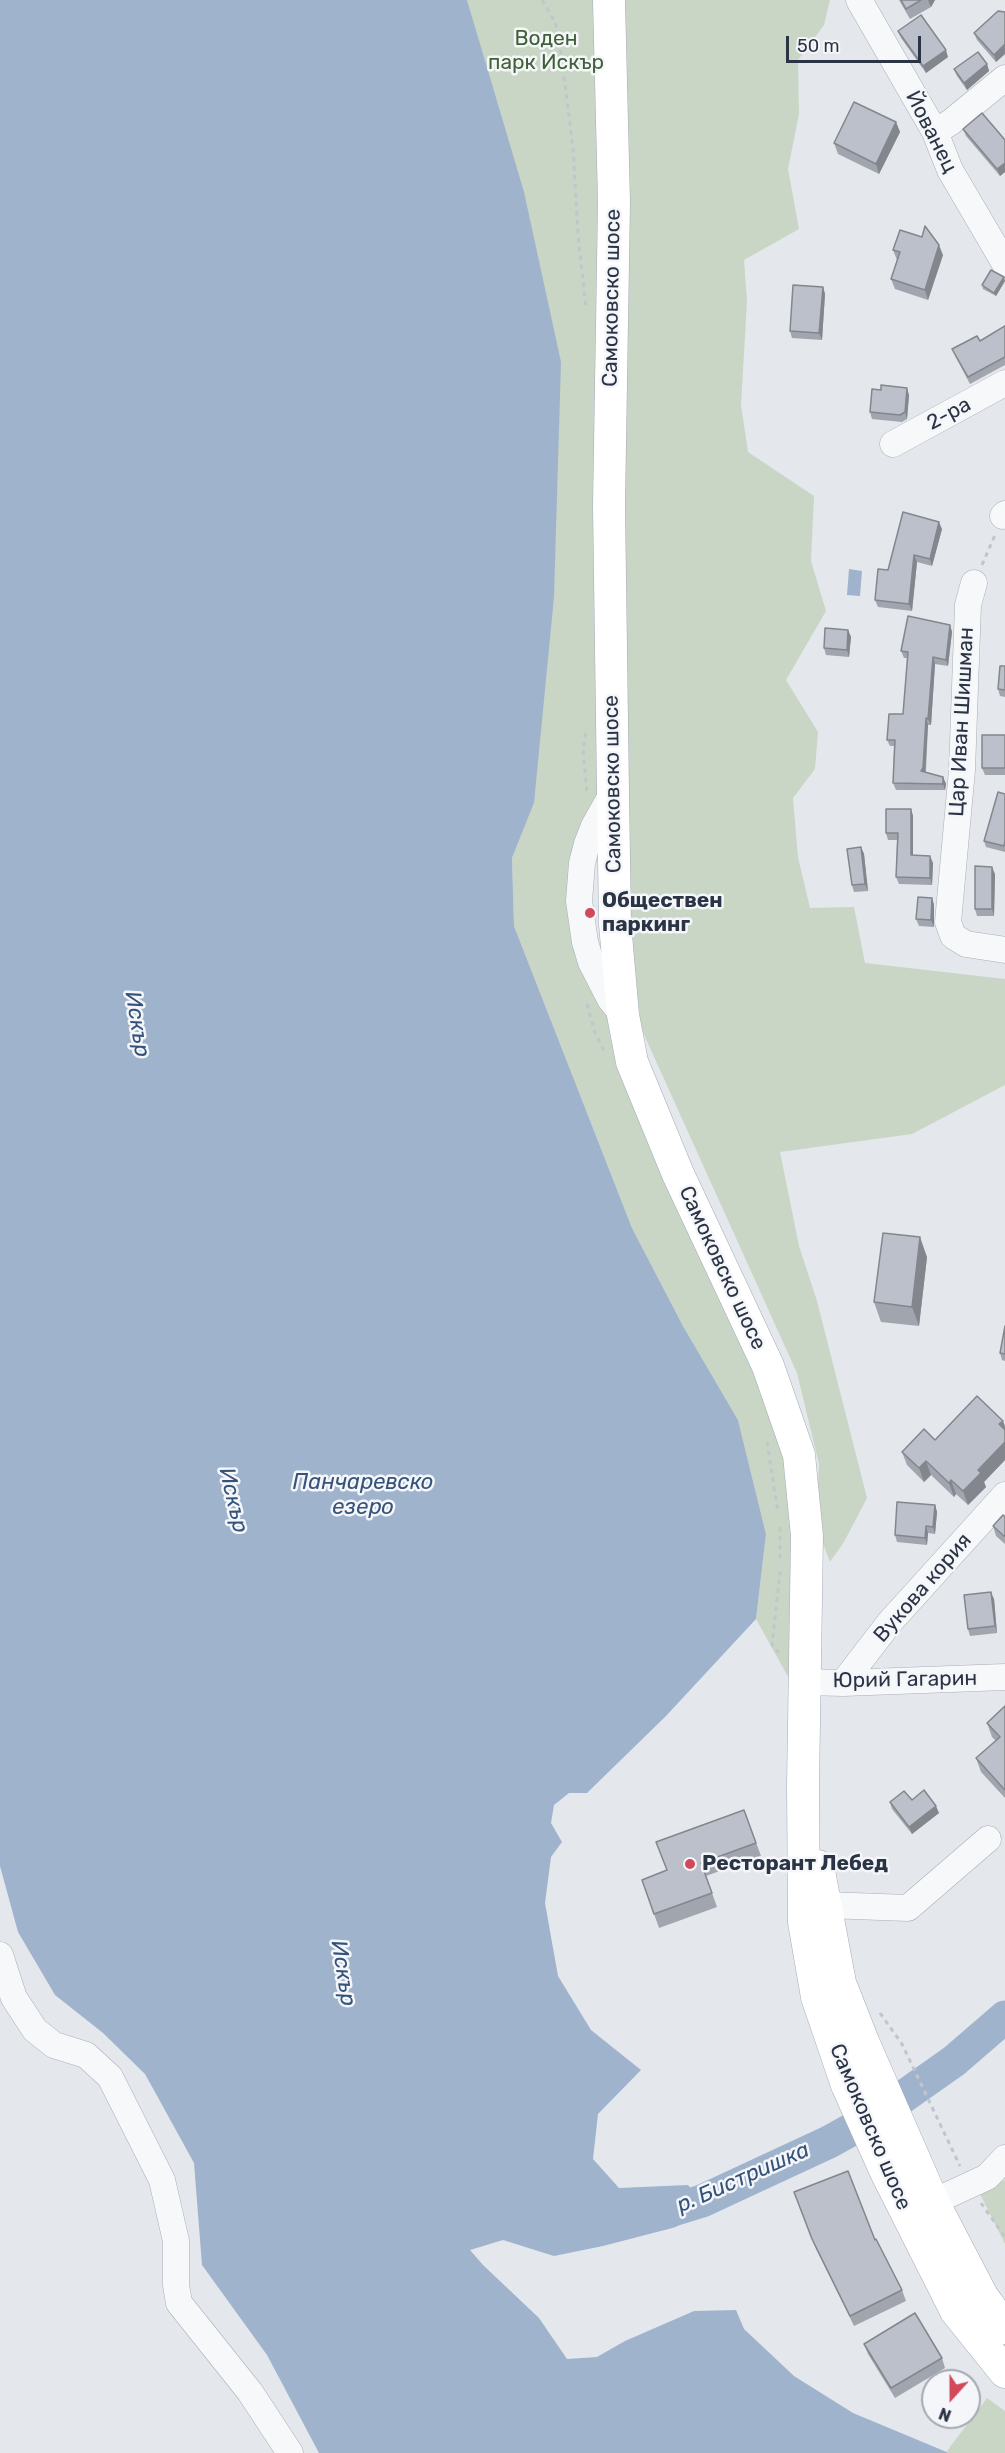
<!DOCTYPE html>
<meta charset="utf-8">
<style>
body{margin:0}
#map{position:relative;width:1005px;height:2453px;overflow:hidden;background:#e4e7ec;font-family:Rubik,sans-serif}
canvas{display:block}
.north{position:absolute;left:921px;top:2369px;width:60px;height:60px;box-sizing:border-box;background:#f4f6f9;border:2px solid #a4a8b1;border-radius:50%;rotate:201deg;font-size:16px;font-weight:700;line-height:24px;text-align:center;color:#2b3445}
.north::after{content:'';display:block;margin:auto;width:21px;height:27px;background:#d1495b;clip-path:polygon(50% 0,100% 100%,50% 72%,0 100%)}
.scale{position:absolute;left:786px;top:36px;width:135px;height:27px;box-sizing:border-box;border:3px solid #2b3445;border-top:0;padding-left:8px;font-size:18px;line-height:21px;white-space:nowrap;color:#2b3445;-webkit-text-stroke:4px #f4f6f9;paint-order:stroke}
</style>
<div id="map">
<canvas width="1005" height="2453"></canvas>
<div class="north">N</div>
<div class="scale">50 m</div>
</div>
<script>
const c = document.querySelector('canvas').getContext('2d');
c.lineJoin = 'round';
function fill(path, color) { c.fillStyle = color; c.fill(path, 'evenodd'); }
const shape = rows => new Path2D(rows.map(r => 'M' + r).join(''));
function strokePath(path, color, width, dash) { c.strokeStyle = color; c.lineWidth = width; c.lineCap = dash ? 'butt' : 'round'; c.setLineDash(dash || []); c.stroke(path); }
function write(font, color, halo, rows, align = 'center') {
  c.font = font + ' Rubik,sans-serif'; c.lineWidth = 5; c.setLineDash([]); c.textBaseline = 'middle'; c.strokeStyle = halo; c.fillStyle = color; for (const [text, x, y, turn = 0] of rows) {
    c.save(); c.translate(x, y); c.rotate((+turn || 0) * Math.PI / 180); c.textAlign = isNaN(turn) ? turn : align; if (halo) c.strokeText(text, 0, 0); c.fillText(text, 0, 0); c.restore();
  }
}
const green = shape([
 [467,0,596,0,602,785,582,821,570,860,567,902,569,924,580,966,589,987,611,1020,778,1420,797,1540,791,1682,756,1619,766,1534,738,1420,683,1326,632,1228,514,926,512,858,534,803,490,81],
 [620,0,830,0,824,25,798,60,799,114,788,169,799,229,744,260,747,301,741,405,748,452,814,496,811,561,826,611,786,680,818,732,815,769,793,798,798,857,810,908,854,907,865,963,1005,979,1005,1085,912,1134,780,1152,799,1246,817,1301,867,1498,844,1542,830,1562,816,1525,819,1464,797,1373,641,1028,624,865],
 [1005,2180,1005,2244,978,2190],
 [987,2398,1005,2411,1005,2453,949,2453,947,2451]
]);
const water = shape([
 [0,0,467,0,524,192,561,362,554,597,534,803,512,858,514,926,632,1228,683,1326,738,1420,766,1534,756,1619,666,1716,587,1793,569,1793,554,1805,551,1823,562,1842,551,1857,545,1903,558,1976,591,2030,641,2070,598,2114,593,2159,619,2188,688,2185,702,2201,676,2227,603,2246,554,2256,503,2240,470,2250,483,2265,539,2318,567,2359,597,2357,625,2341,694,2311,736,2310,744,2329,794,2376,853,2413,949,2453,319,2453,267,2355,202,2265,194,2163,145,2074,103,2033,55,1995,18,1932,0,1866],
 [849,569,862,571,860,596,847,595]
]);
const river = shape([
 [660,2214,702,2201,829,2142,876,2116,954,2061,1005,2017]
]);
const path = shape([
 [542,0,555,22,559,37,573,148,578,235,586,308],
 [982,565,995,535],
 [586,733,583,749,587,795],
 [587,1004,595,1033,604,1051],
 [767,1442,778,1512],
 [780,1527,780,1563],
 [779,1653,772,1645,780,1572],
 [880,2013,902,2044,960,2166],
 [981,2203,1005,2237]
]);
const minor = shape([
 [859,0,935,132,950,170,1005,264],
 [935,132,951,122,1005,78],
 [893,444,1005,383],
 [1003,516,1005,514],
 [974,583,968,605,962,770,948,922,953,936,966,944,1005,950],
 [613,792,594,826,587,844,582,863,579,901,585,942,591,962,610,999,623,1015],
 [805,1682,843,1683,1005,1677],
 [843,1683,890,1622,1005,1495],
 [826,1905,908,1908,988,1839],
 [0,1955,14,1998,35,2030,54,2045,86,2055,110,2077,162,2180,176,2241,176,2285,179,2303,250,2392,290,2453],
 [933,2202,987,2177,1005,2158]
]);
const major = shape([
 [609,0,614,202,609,505,613,792,615,924,623,1015,632,1062,678,1174,768,1366,799,1455,807,1536,803,1785,804,1922,817,1997,847,2085,886,2172,946,2291,956,2311,1005,2372],
 [818,1866,840,1983,864,2044,933,2202,982,2296,1005,2328]
]);
const wall = shape([
 [899,0,935,0,931,7,910,19],
 [1005,12,1005,54,996,62,977,40,974,33],
 [898,31,948,57,926,73,901,38],
 [987,64,989,71,967,90,957,76,954,69],
 [896,122,900,132,879,174,838,154,834,143],
 [963,129,1005,140,1005,172,1000,176,966,136],
 [893,250,943,255,928,300,895,289,891,279,897,260],
 [1005,281,996,296,983,289,982,285],
 [823,287,825,294,822,340,792,338,790,331],
 [1005,326,1005,365,970,384,955,356,952,349,980,341],
 [909,395,907,419,902,422,872,419,870,412],
 [942,529,932,566,917,562,912,611,878,607,875,600,888,570],
 [950,625,952,632,948,666,935,664,931,725,928,725,926,772,943,777,946,784,945,790,896,790,893,783,894,746,890,746,887,740,903,714,908,658,904,658,901,651],
 [848,630,851,637,849,657,826,655,824,648],
 [1005,666,1005,697,1000,696,998,689],
 [1005,735,1005,775,985,775,982,768],
 [1005,794,1005,852,986,847,984,841],
 [911,809,913,816,913,855,933,863,932,885,899,884,896,877,897,840,888,840,886,833],
 [861,847,864,854,868,891,854,892,852,885],
 [995,874,994,916,977,916,975,909],
 [932,898,934,905,934,927,919,926,916,919],
 [927,1257,919,1326,881,1322,874,1302],
 [1005,1326,1005,1361,1002,1360,1000,1353],
 [1005,1426,1005,1460,984,1482,986,1487,968,1505,956,1494,954,1497,931,1475,924,1482,907,1465,902,1452,935,1440],
 [935,1505,937,1512,935,1534,928,1533,927,1545,897,1542,895,1535],
 [1005,1517,1005,1544,996,1536,993,1526],
 [994,1599,997,1633,970,1636,968,1629],
 [1005,1706,1005,1798,981,1772,976,1758,996,1741,992,1737,987,1723],
 [912,1800,939,1813,912,1834,892,1809,890,1802],
 [744,1810,761,1856,706,1876,717,1907,659,1928,642,1880,667,1870],
 [794,2192,875,2240,902,2290,906,2301,854,2326,816,2249],
 [864,2344,942,2358,945,2368,895,2398,868,2354]
]);
const shadedWall = shape([
 [928,0,935,0,931,7],
 [1005,44,1005,54,996,62,994,55],
 [946,50,948,57,926,73,923,66],
 [987,64,989,71,967,90,964,83],
 [896,122,900,132,879,174,876,164],
 [1005,163,1005,172,1000,176,997,169],
 [939,245,943,255,928,300,925,290],
 [1004,277,1005,281,996,296,994,293],
 [823,287,825,294,822,340,819,333],
 [907,388,909,395,907,419,905,412],
 [939,522,942,529,932,566,930,559],
 [914,555,917,562,912,611,909,604],
 [950,625,952,632,948,666,946,660],
 [848,630,851,637,849,657,847,650],
 [933,657,935,664,931,725,928,719],
 [926,718,928,725,925,774,921,771],
 [943,777,946,784,945,790,943,784],
 [911,809,913,816,913,862,911,855],
 [861,847,864,854,868,891,865,884],
 [930,856,933,863,932,885,930,878],
 [992,867,995,874,994,916,992,909],
 [932,898,934,905,934,927,931,920],
 [920,1237,927,1257,919,1326,912,1307],
 [1003,1421,1005,1426,1005,1437,999,1424],
 [1005,1442,1005,1460,984,1482,986,1487,968,1505,963,1491,978,1470],
 [926,1461,931,1475,924,1482,919,1468],
 [951,1480,956,1494,954,1497,949,1483],
 [935,1505,937,1512,935,1534,933,1527],
 [926,1526,928,1533,927,1545,925,1538],
 [991,1592,994,1599,997,1633,995,1626],
 [936,1806,939,1813,912,1834,909,1827]
]);
const building = shape([
 [901,0,921,0,906,9,901,0],
 [998,11,1005,12,1005,44,994,55,974,33,998,11],
 [921,15,946,50,923,66,898,31,921,15],
 [978,52,987,64,964,83,954,69,978,52],
 [854,102,896,122,876,164,834,143,854,102],
 [982,113,1005,140,1005,163,997,169,963,129,982,113],
 [925,226,939,245,925,290,891,279,900,252,893,250,900,230,922,237,925,226],
 [991,270,1004,277,994,293,982,285,991,270],
 [793,285,823,287,819,333,790,331,793,285],
 [1005,326,1005,357,968,377,952,349,977,336,980,341,1005,326],
 [881,385,907,388,905,412,900,415,870,412,872,389,881,390,881,385],
 [903,512,939,522,930,559,914,555,909,604,875,600,878,569,888,570,903,512],
 [908,616,950,625,946,660,933,657,928,719,926,718,923,768,921,771,943,777,943,784,893,783,895,740,887,740,889,714,903,714,908,652,901,651,908,616],
 [825,628,848,630,847,650,824,648,825,628],
 [1000,666,1005,666,1005,690,998,689,1000,666],
 [982,735,1005,735,1005,768,982,768,982,735],
 [998,792,1005,794,1005,841,1004,846,984,841,998,792],
 [886,809,911,809,911,855,930,856,930,878,896,877,898,833,886,833,886,809],
 [861,847,865,884,852,885,847,849,861,847],
 [975,866,992,867,992,909,975,909,975,866],
 [918,897,932,898,931,920,916,919,918,897],
 [883,1233,920,1237,912,1307,874,1302,883,1233],
 [1005,1326,1005,1354,1000,1353,1005,1326],
 [977,1396,1003,1421,999,1424,1005,1430,1005,1442,978,1470,981,1473,963,1491,951,1480,949,1483,926,1461,919,1468,902,1452,924,1429,935,1440,977,1396],
 [897,1502,935,1505,933,1527,926,1526,925,1538,895,1535,897,1502],
 [1003,1515,1005,1517,1005,1536,1004,1536,993,1526,1003,1515],
 [991,1592,995,1626,968,1629,964,1595,991,1592],
 [1005,1706,1005,1790,976,1758,1000,1737,987,1723,1005,1706],
 [924,1790,936,1806,909,1827,890,1802,904,1791,912,1800,924,1790],
 [744,1810,756,1843,701,1863,712,1893,654,1914,642,1880,667,1870,656,1842,744,1810],
 [848,2171,875,2240,876,2239,902,2290,850,2316,812,2239,794,2192,848,2171],
 [915,2313,942,2358,891,2388,864,2344,915,2313]
]);
const markers = [
 [590,913,6,"#d1495b"],
 [690,1864,6,"#d1495b"]
];
const parkNames = [
 ["Воден",546,39],
 ["парк Искър",546,63]
];
const streetNames = [
 ["Йованец",931,132,63],
 ["Самоковско шосе",612,298,-89],
 ["2-ра",949,414,-28],
 ["Цар Иван Шишман",962,722,-87],
 ["Самоковско шосе",613,784,-91],
 ["Самоковско шосе",722,1268,65],
 ["Вукова кория",923,1588,-49],
 ["Юрий Гагарин",905,1680,-1],
 ["Самоковско шосе",870,2127,67]
];
const poiNames = [
 ["Обществен",602,901],
 ["паркинг",602,925],
 ["Ресторант Лебед",702,1864]
];
const waterNames = [
 ["Искър",137,1024,81],
 ["Панчаревско",363,1483],
 ["езеро",363,1508],
 ["Искър",233,1500,77],
 ["Искър",343,1973,81],
 ["р. Бистришка",743,2178,-24]
];
fill(green, '#c9d6c5');
fill(water, '#9fb4cc');
strokePath(river, '#9fb4cc', 33);
strokePath(minor, '#a9aeb7', 27);
strokePath(major, '#a3abb8', 33);
strokePath(path, '#c2c5cb', 3, [4.5, 4.5]);
strokePath(minor, '#f7f8fa', 26);
strokePath(major, '#fff', 32);
fill(wall, '#a1a5ae');
fill(shadedWall, '#83868d');
fill(building, '#bbc0ca');
strokePath(building, '#83868d', 1.5);
for (const [x, y, r, color] of markers) { const dot = new Path2D(); dot.arc(x, y, r, 0, 2 * Math.PI); c.fillStyle = color; c.fill(dot); strokePath(dot, '#f4f6f9', 2); }
write('21px', '#3f6138', '#f4f6f9', parkNames);
write('21px', '#2b3445', '#f4f6f9', streetNames);
write('bold 21px', '#2b3445', '#f4f6f9', poiNames, 'left');
write('italic 22px', '#34527a', '#f4f6f9', waterNames);
</script>
